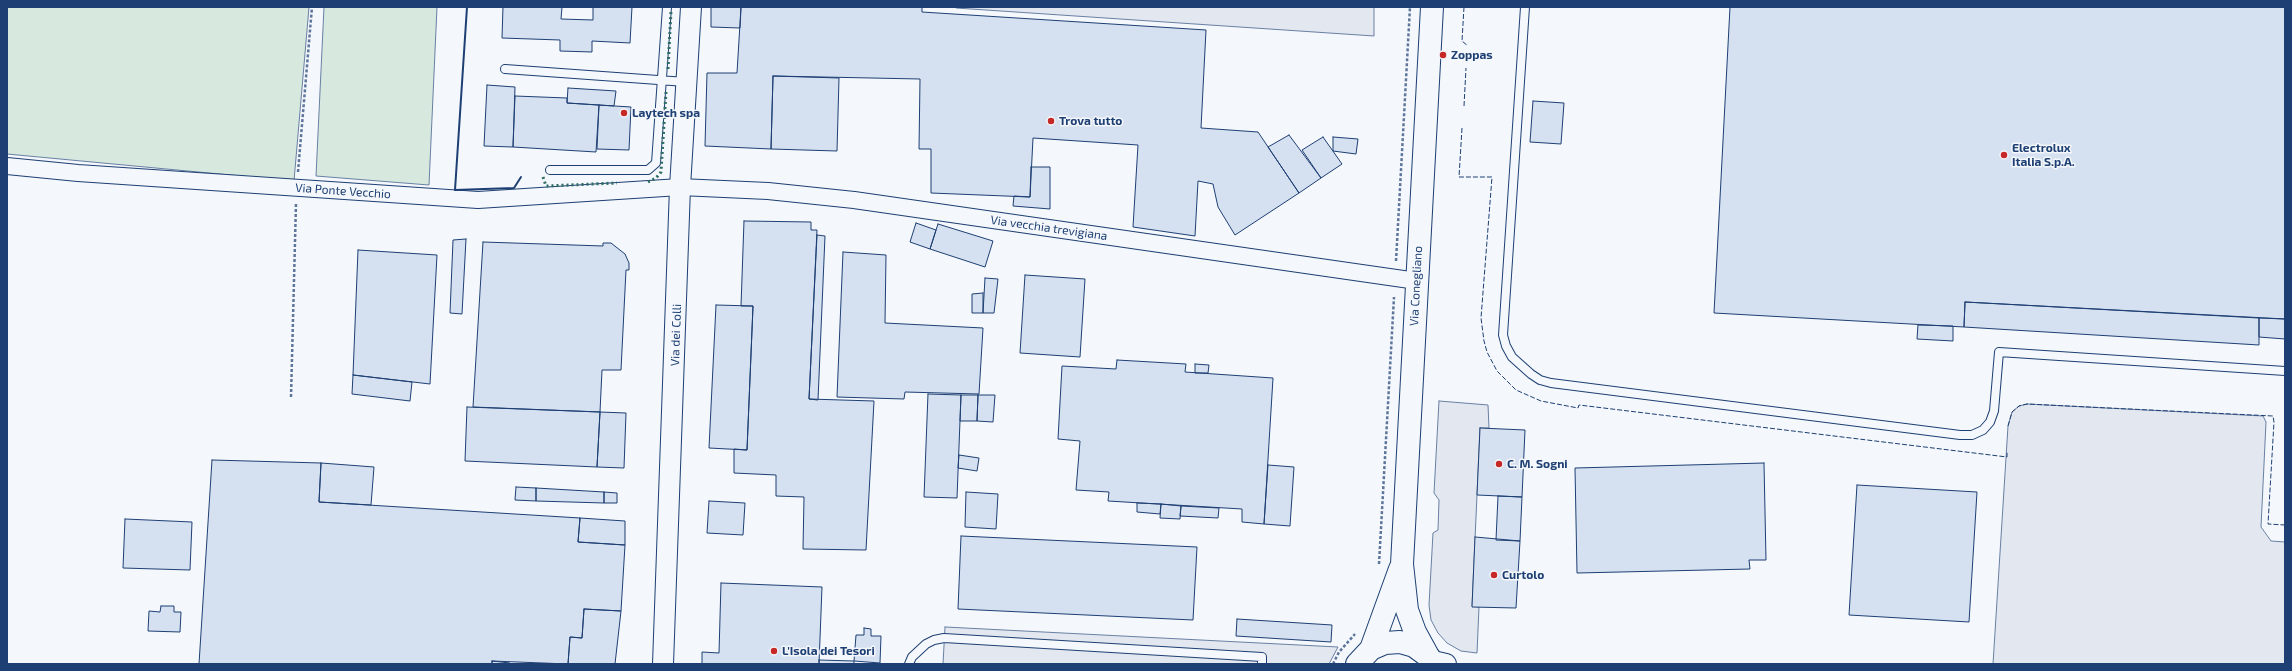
<!DOCTYPE html>
<style>
body{margin:0}
#map{position:relative;width:2292px;height:671px;overflow:hidden;background:#f4f7fb;font-family:"Exo 2",sans-serif}
canvas{display:block}
.frame{position:absolute;inset:0;border:8px solid #1d3f73;pointer-events:none}
</style>
<div id="map">
<canvas width="2292" height="671"></canvas>
<div class="frame"></div>
</div>
<script>
const c = document.querySelector('canvas').getContext('2d');
c.lineJoin = 'round';
function fill(path, color) { c.fillStyle = color; c.fill(path, 'evenodd'); }
const shape = rows => new Path2D(rows.map(r => 'M' + r).join(''));
function strokePath(path, color, width, dash) { c.strokeStyle = color; c.lineWidth = width; c.lineCap = dash ? 'butt' : 'round'; c.setLineDash(dash || []); c.stroke(path); }
function write(font, color, halo, rows, align = 'center') {
  c.font = font + ' "Exo 2",sans-serif'; c.lineWidth = 3; c.setLineDash([]); c.textBaseline = 'middle'; c.strokeStyle = halo; c.fillStyle = color; for (const [text, x, y, turn = 0] of rows) {
    c.save(); c.translate(x, y); c.rotate((+turn || 0) * Math.PI / 180); c.textAlign = isNaN(turn) ? turn : align; if (halo) c.strokeText(text, 0, 0); c.fillText(text, 0, 0); c.restore();
  }
}
const green = shape([
 [7,7,309,7,294,181,7,154,7,7],
 [324,7,437,7,429,185,316,176,324,7]
]);
const parking = shape([
 [956,7,1374,7,1374,36,956,8,956,7],
 [1439,401,1488,405,1489,428,1480,428,1472,606,1479,607,1477,653,1461,651,1447,643,1438,633,1431,620,1429,605,1433,533,1438,530,1439,500,1434,493,1439,401],
 [2027,404,2263,416,2266,422,2261,527,2271,541,2285,542,2285,664,1993,664,2008,426,2012,412,2019,406,2027,404],
 [945,627,1338,647,1329,664,943,664,945,627]
]);
const building = shape([
 [503,7,562,7,561,19,593,20,593,7,632,7,630,43,592,41,592,52,560,51,560,40,502,38,503,7],
 [711,7,741,7,740,28,711,27,711,7],
 [741,7,922,7,922,12,1206,30,1201,128,1258,132,1299,193,1235,235,1218,207,1213,184,1198,181,1195,236,1133,227,1138,145,1033,138,1030,197,931,193,931,149,919,149,920,79,773,76,771,149,705,146,707,73,737,73,741,7],
 [1730,7,2285,7,2285,319,1965,302,1964,327,1714,313,1730,7],
 [773,76,839,78,837,151,771,149,773,76],
 [487,85,515,87,513,147,484,146,487,85],
 [568,88,616,91,614,106,567,103,568,88],
 [515,96,567,98,567,103,599,105,596,152,513,147,515,96],
 [1533,101,1564,103,1561,144,1530,142,1533,101],
 [599,105,631,107,629,150,597,149,599,105],
 [1289,135,1321,178,1299,193,1268,147,1289,135],
 [1323,137,1342,164,1321,178,1302,150,1323,137],
 [1333,137,1358,139,1356,154,1333,151,1333,137],
 [1031,167,1050,167,1050,209,1013,206,1014,196,1030,197,1031,167],
 [744,221,811,222,811,230,817,230,809,399,874,401,866,550,803,549,804,497,776,496,776,475,734,473,734,449,747,450,753,306,741,306,744,221],
 [916,223,936,230,930,249,910,242,916,223],
 [938,224,993,241,985,267,930,249,938,224],
 [817,235,825,236,818,400,809,399,817,235],
 [466,239,462,314,450,313,453,240,466,239],
 [483,242,603,246,603,243,611,243,625,254,629,263,629,270,626,270,621,370,602,370,600,412,473,407,483,242],
 [358,250,437,255,430,384,353,375,358,250],
 [843,252,886,255,885,323,983,328,979,394,905,392,904,399,837,397,843,252],
 [1025,275,1085,279,1080,357,1020,353,1025,275],
 [985,278,998,279,994,313,983,313,985,278],
 [983,293,983,313,972,313,972,294,983,293],
 [1965,302,2259,318,2259,345,1964,327,1965,302],
 [716,305,753,306,747,450,709,448,716,305],
 [2259,318,2285,319,2285,339,2259,337,2259,318],
 [1918,325,1953,326,1953,341,1917,339,1918,325],
 [1117,360,1186,364,1185,372,1273,378,1264,524,1242,522,1242,509,1108,501,1109,492,1076,490,1080,441,1058,439,1062,366,1116,369,1117,360],
 [1195,364,1209,365,1208,373,1195,373,1195,364],
 [353,375,412,382,410,401,352,394,353,375],
 [928,394,961,395,957,498,924,497,928,394],
 [961,395,978,395,977,421,960,421,961,395],
 [978,395,995,395,993,422,977,421,978,395],
 [467,407,600,412,597,467,465,461,467,407],
 [600,412,626,413,624,468,597,467,600,412],
 [1480,428,1525,430,1522,497,1477,495,1480,428],
 [959,455,979,458,977,471,958,468,959,455],
 [212,460,321,463,319,502,580,518,578,542,625,545,621,611,584,609,582,638,570,637,568,664,492,661,492,664,199,664,212,460],
 [321,463,374,467,371,505,319,502,321,463],
 [1764,463,1766,560,1749,560,1750,569,1577,573,1575,468,1764,463],
 [1268,465,1294,467,1290,526,1264,524,1268,465],
 [1857,485,1977,492,1969,622,1849,615,1857,485],
 [516,487,536,488,536,501,515,500,516,487],
 [536,488,604,492,604,503,536,501,536,488],
 [604,492,617,493,617,503,604,503,604,492],
 [966,492,998,494,996,529,965,527,966,492],
 [1498,496,1522,497,1520,541,1496,540,1498,496],
 [709,501,745,503,743,535,707,533,709,501],
 [1137,503,1161,504,1160,514,1137,512,1137,503],
 [1161,504,1181,506,1180,519,1160,518,1161,504],
 [1181,506,1219,508,1218,518,1180,516,1181,506],
 [580,518,625,521,625,545,578,542,580,518],
 [125,519,192,522,190,570,123,568,125,519],
 [961,536,1197,547,1193,620,958,609,961,536],
 [1475,537,1520,541,1516,608,1472,607,1475,537],
 [721,583,822,587,819,664,702,664,702,652,719,653,721,583],
 [161,606,174,606,174,612,181,612,180,632,148,631,149,611,160,612,161,606],
 [584,609,621,611,615,664,568,664,570,637,582,638,584,609],
 [1237,619,1332,625,1331,642,1236,636,1237,619],
 [864,628,871,629,871,636,881,636,880,663,854,661,856,635,864,635,864,628],
 [819,660,854,661,854,664,819,664,819,660],
 [492,661,510,663,510,664,492,664,492,661]
]);
const path = shape([
 [298,172,312,7],
 [1396,261,1410,7],
 [291,397,296,203],
 [1379,564,1394,297],
 [1333,664,1339,652,1355,634]
]);
const service = shape([
 [1525,7,1503,335,1506,346,1512,357,1531,374,1540,380,1551,383,1960,435,1972,435,1983,430,1990,422,1994,411,1999,352,2285,371],
 [505,69,686,82],
 [550,170,648,170,656,163,667,7],
 [909,664,912,657,926,644,934,640,944,638,1262,657,1262,664]
]);
const minor = shape([
 [7,166,78,173,478,200,680,187,768,191,854,200,1417,281]
]);
const tertiary = shape([
 [1433,661,1446,664],
 [663,664,680,187,691,7]
]);
const primary = shape([
 [1371,649,1400,569],
 [1427,654,1415,632,1407,610,1402,564,1432,7],
 [1357,664,1371,649,1385,643,1400,642,1414,646,1429,657]
]);
const hedge = shape([
 [668,69,671,11],
 [543,177,546,186,617,183],
 [648,182,656,178,661,172,666,92]
]);
const fence = shape([
 [1464,7,1462,41,1468,46],
 [1464,106,1466,68],
 [1462,128,1459,177,1492,177,1481,318,1484,341,1487,352,1497,371,1516,390,1541,401,1578,408,1579,405,2007,457,2007,452],
 [2008,426,2012,412,2019,406,2027,404,2273,416,2274,422,2268,524,2285,525]
]);
const wall = shape([
 [467,7,455,190,514,188,521,177]
]);
const markers = [
 [1443,55,4,"#c62828"],
 [624,113,4,"#c62828"],
 [1051,121,4,"#c62828"],
 [2004,155,4,"#c62828"],
 [1499,464,4,"#c62828"],
 [1494,575,4,"#c62828"],
 [774,651,4,"#c62828"]
];
const poiNames = [
 ["Zoppas",1451,55],
 ["Laytech spa",632,113],
 ["Trova tutto",1059,121],
 ["Electrolux",2012,148],
 ["Italia S.p.A.",2012,162],
 ["C. M. Sogni",1507,464],
 ["Curtolo",1502,575],
 ["L'Isola dei Tesori",782,651]
];
const streetNames = [
 ["Via Ponte Vecchio",343,191,4],
 ["Via vecchia trevigiana",1049,228,8],
 ["Via Conegliano",1416,286,-87],
 ["Via dei Colli",676,335,-88]
];
fill(green, '#d7e8df');
strokePath(green, '#687fa3', 1);
fill(parking, '#e3e8f0');
strokePath(parking, '#687fa3', 1);
fill(building, '#d5e0f0');
strokePath(building, '#1d3f73', 1);
strokePath(service, '#1d3f73', 10);
strokePath(minor, '#1d3f73', 18);
strokePath(tertiary, '#1d3f73', 22);
strokePath(primary, '#1d3f73', 24);
strokePath(path, '#5e769c', 2.5, [3, 2]);
strokePath(service, '#f4f7fb', 8);
strokePath(minor, '#f4f7fb', 16);
strokePath(tertiary, '#f4f7fb', 20);
strokePath(primary, '#f4f7fb', 22);
strokePath(hedge, '#2c6c60', 3, [2, 3]);
strokePath(fence, '#1d3f73', 1, [5, 2]);
strokePath(wall, '#1d3f73', 2);
for (const [x, y, r, color] of markers) { const dot = new Path2D(); dot.arc(x, y, r, 0, 2 * Math.PI); c.fillStyle = color; c.fill(dot); strokePath(dot, '#f4f7fb', 1.5); }
write('bold 12px', '#1d3f73', '#f4f7fb', poiNames, 'left');
write('12px', '#1d3f73', '#f4f7fb', streetNames);
</script>
